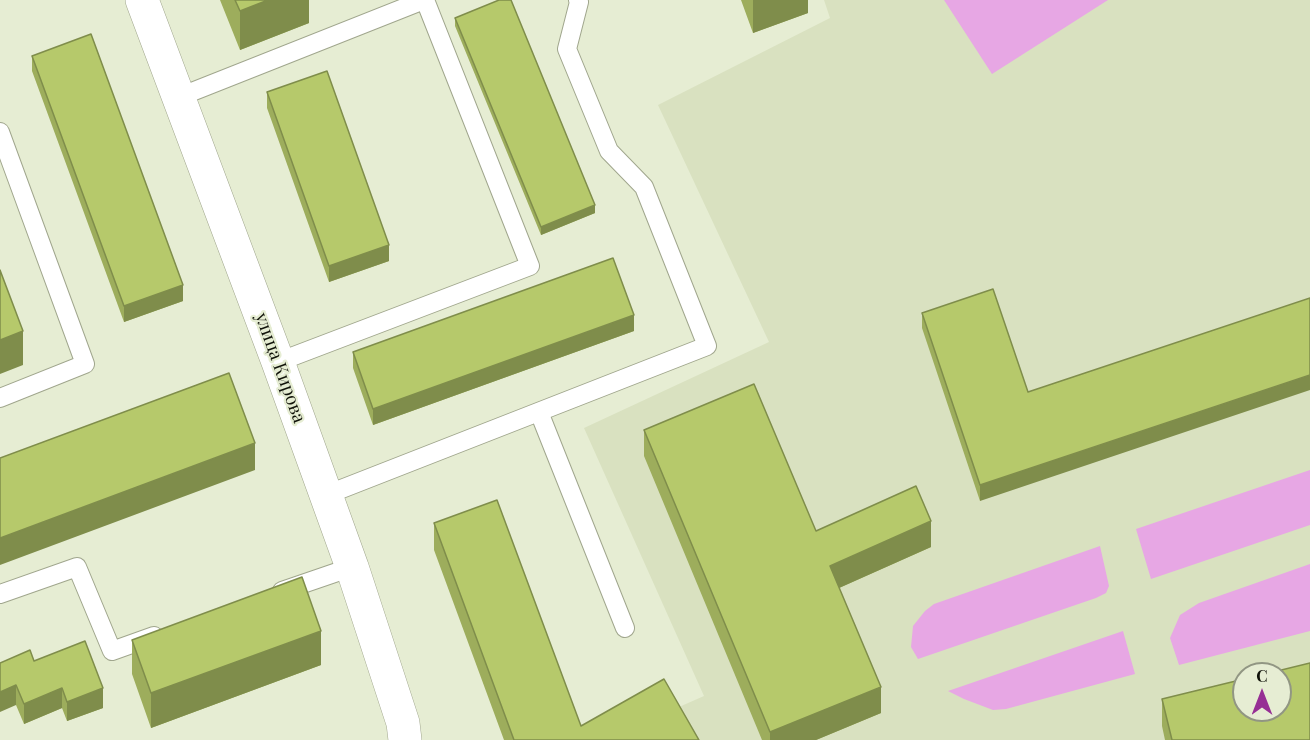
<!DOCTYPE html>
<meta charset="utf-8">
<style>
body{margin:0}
#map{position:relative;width:1310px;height:740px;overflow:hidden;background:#e6edd3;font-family:"Playfair Display",serif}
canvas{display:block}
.north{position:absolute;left:1232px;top:662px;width:60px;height:60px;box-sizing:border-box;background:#e6edd3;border:2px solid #919683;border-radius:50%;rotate:0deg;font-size:16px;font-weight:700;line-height:24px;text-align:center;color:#11130a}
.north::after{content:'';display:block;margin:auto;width:21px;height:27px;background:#962f94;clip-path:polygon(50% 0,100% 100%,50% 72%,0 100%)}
</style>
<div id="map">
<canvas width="1310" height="740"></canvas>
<div class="north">С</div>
</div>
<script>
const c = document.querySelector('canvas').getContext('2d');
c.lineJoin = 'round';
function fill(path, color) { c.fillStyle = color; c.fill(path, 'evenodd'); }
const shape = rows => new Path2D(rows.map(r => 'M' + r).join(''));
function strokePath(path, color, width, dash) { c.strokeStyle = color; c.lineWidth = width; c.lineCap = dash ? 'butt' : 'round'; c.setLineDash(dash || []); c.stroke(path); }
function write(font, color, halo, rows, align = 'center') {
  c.font = font + ' "Playfair Display",serif'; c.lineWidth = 4.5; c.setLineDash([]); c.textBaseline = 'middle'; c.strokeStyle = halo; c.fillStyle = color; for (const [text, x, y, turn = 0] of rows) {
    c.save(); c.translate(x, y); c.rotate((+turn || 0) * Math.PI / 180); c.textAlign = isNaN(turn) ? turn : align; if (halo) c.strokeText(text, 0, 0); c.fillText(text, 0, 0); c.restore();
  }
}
const built = shape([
 [824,0,1310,0,1310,740,604,740,704,696,584,428,769,342,658,105,830,18],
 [1244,674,1280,674,1280,710,1244,710]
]);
const green = shape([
 [944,0,1108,0,992,74],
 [1310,470,1310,525,1151,579,1136,529],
 [1100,546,1109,586,1106,593,1096,598,918,659,911,647,913,626,925,611,934,604],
 [1310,564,1310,631,1179,665,1170,638,1180,615,1199,603],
 [1123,631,1135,674,1006,709,993,710,964,699,948,691]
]);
const lane = shape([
 [179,97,424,0],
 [0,132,85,364,0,398],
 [278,362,530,266,425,0],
 [539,412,625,628],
 [326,495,707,346,644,187,609,151,567,49,579,2,578,0],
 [282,591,352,567],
 [0,594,77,567,112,651,154,636]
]);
const secondary = shape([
 [142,0,278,362,352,567,403,723,405,740]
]);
const wall = shape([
 [220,0,309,0,309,23,240,50],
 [741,0,808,0,808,13,753,33],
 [455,18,595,213,541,235,455,26],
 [32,56,183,301,124,322,32,71],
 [267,92,389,261,329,282,267,108],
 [922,313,1028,392,980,501,922,328],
 [634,331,373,425,353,368,353,352],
 [644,430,816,531,931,547,839,588,881,713,816,740,762,740,644,456],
 [434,523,581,726,699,740,504,740,434,550],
 [132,640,321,665,151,728,132,674],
 [34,661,103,708,67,721,62,708,24,724,16,705,0,663],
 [1162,699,1310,740,1165,740,1162,726]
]);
const shadedWall = shape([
 [268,0,309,0,309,23,240,50,240,11],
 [753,0,808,0,808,13,753,33],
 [595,205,595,213,541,235,541,227],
 [389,245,389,261,329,282,329,266],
 [183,285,183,301,124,322,124,306],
 [634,315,634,331,373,425,373,409],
 [23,331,23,365,0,374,0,340],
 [1310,375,1310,390,980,501,980,485],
 [255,443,255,470,0,565,0,538],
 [931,521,931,547,830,592,830,566],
 [321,631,321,665,151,728,151,693],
 [16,685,16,705,0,712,0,692],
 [881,687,881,713,816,740,770,740,770,732],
 [62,688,62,708,24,724,24,704],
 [103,688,103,708,67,721,67,702]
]);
const building = shape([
 [235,0,268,0,240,11,235,0],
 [499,0,511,0,595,205,541,227,455,18,499,0],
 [91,34,183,285,124,306,32,56,91,34],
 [327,71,389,245,329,266,267,92,327,71],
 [613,258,634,315,373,409,353,352,613,258],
 [0,270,23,331,0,340,0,270],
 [993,289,1028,392,1310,298,1310,375,980,485,922,313,993,289],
 [229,373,255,443,0,538,0,458,229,373],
 [754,384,816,531,916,486,931,521,830,566,881,687,770,732,644,430,754,384],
 [497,500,581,726,664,679,699,740,514,740,434,523,497,500],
 [302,577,321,631,151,693,132,640,302,577],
 [85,641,103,688,67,702,62,688,24,704,16,685,0,692,0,663,30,650,34,661,85,641],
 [1310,663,1310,740,1172,740,1162,699,1244,679,1244,710,1280,710,1280,674,1265,674,1310,663]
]);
const streetNames = [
 ["улица Кирова",280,368,70]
];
fill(built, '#d9e1c0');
fill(green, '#e7a7e4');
strokePath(lane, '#a0a68d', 20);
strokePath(secondary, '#a0a68d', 34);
strokePath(lane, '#fff', 18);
strokePath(secondary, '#fff', 33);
fill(wall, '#9dad5c');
fill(shadedWall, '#7f8d4b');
fill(building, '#b6c96b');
strokePath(building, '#7f8d4b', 1.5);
write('18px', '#11130a', '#e6edd3', streetNames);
</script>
